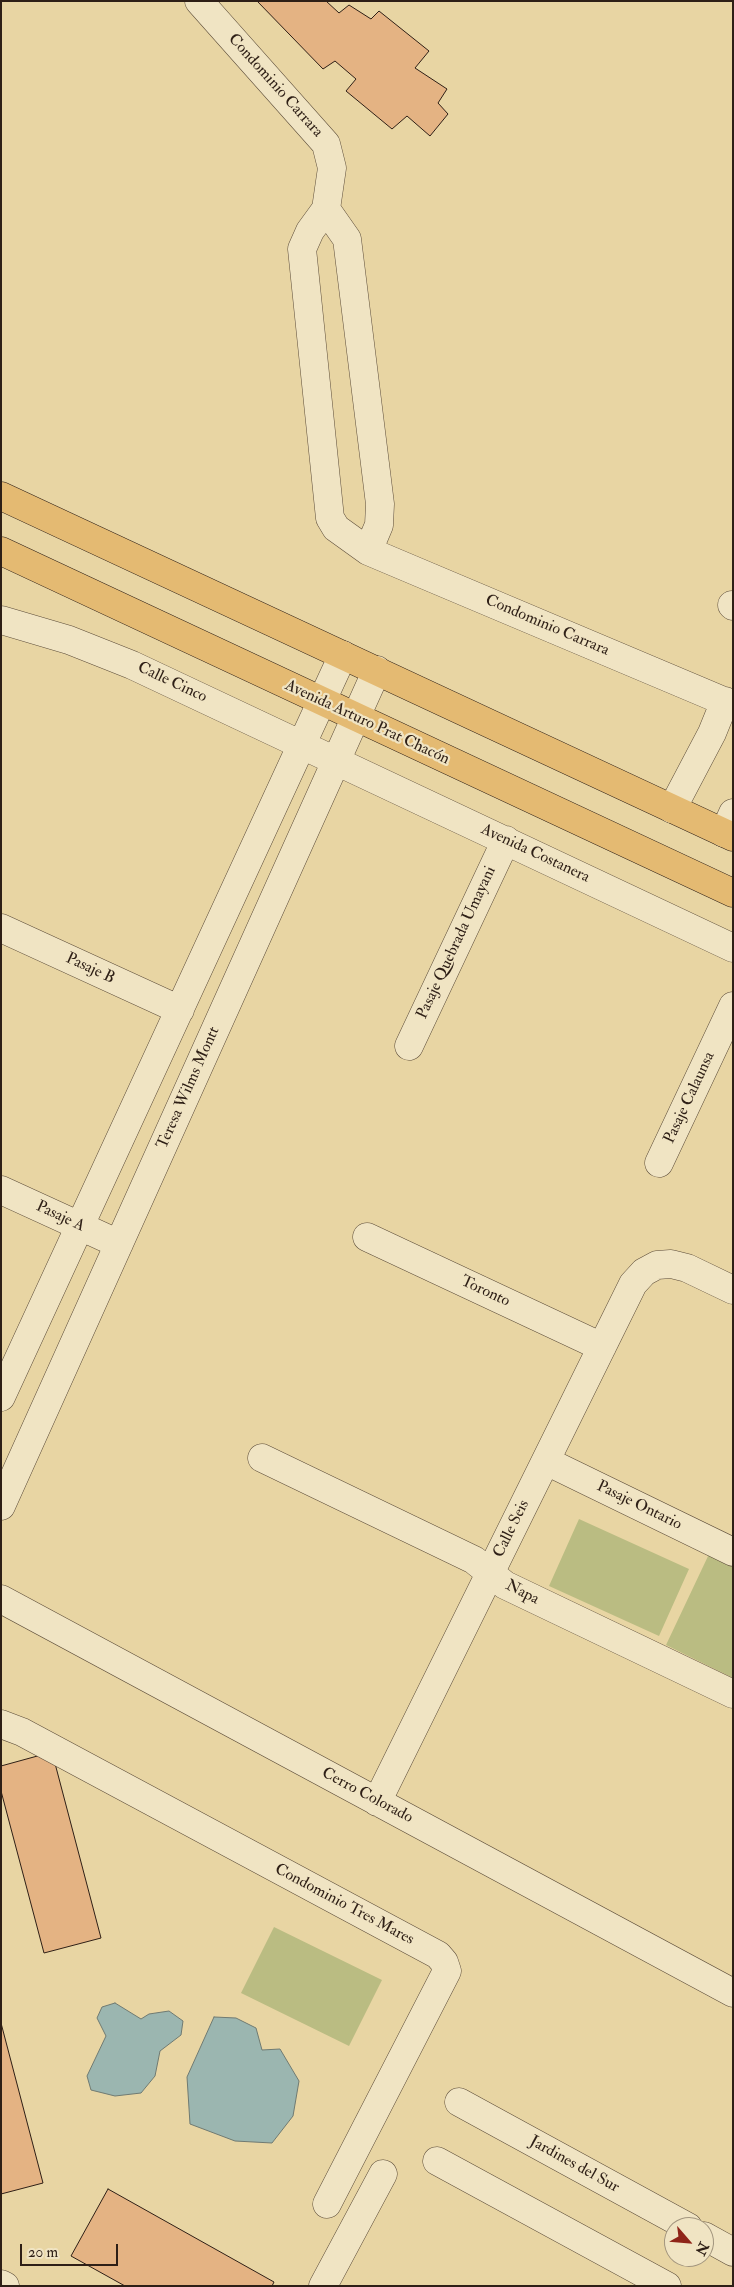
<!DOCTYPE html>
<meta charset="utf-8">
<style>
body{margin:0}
#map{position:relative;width:734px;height:2287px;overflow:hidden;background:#e8d5a3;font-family:"IM FELL Double Pica",serif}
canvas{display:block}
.frame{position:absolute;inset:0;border:2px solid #2e1f16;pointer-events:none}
.north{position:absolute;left:664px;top:2217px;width:50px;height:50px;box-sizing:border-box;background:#f0e4c3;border:1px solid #a2957e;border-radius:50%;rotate:117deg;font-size:14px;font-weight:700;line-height:20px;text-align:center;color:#2e1f16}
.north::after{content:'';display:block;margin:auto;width:18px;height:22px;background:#8f2418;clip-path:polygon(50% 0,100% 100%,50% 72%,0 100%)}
.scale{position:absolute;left:20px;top:2244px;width:98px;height:22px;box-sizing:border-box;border:2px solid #2e1f16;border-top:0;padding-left:6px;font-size:15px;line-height:18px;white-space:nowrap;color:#2e1f16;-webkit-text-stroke:4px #f0e4c3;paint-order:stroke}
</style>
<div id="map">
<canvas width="734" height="2287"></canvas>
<div class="frame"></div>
<div class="north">N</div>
<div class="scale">20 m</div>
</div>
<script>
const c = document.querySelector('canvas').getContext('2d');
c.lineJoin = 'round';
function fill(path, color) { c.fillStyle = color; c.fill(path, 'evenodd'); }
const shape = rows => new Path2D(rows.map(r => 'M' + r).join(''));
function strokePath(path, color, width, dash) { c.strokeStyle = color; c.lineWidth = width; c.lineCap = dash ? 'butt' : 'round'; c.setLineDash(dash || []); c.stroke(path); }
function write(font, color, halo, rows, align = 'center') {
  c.font = font + ' "IM FELL Double Pica",serif'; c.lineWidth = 4.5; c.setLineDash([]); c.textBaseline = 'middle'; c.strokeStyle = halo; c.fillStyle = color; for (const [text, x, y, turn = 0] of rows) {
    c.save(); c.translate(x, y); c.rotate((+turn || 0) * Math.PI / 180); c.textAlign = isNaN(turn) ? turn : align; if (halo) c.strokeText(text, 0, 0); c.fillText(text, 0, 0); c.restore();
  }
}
const green = shape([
 [579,1519,689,1569,659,1636,549,1586],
 [710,1552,733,1562,733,1678,666,1645],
 [274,1927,382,1980,349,2046,241,1993]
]);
const water = shape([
 [115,2003,141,2019,149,2014,169,2011,183,2021,181,2035,160,2051,155,2076,141,2093,115,2096,91,2090,87,2076,106,2036,97,2018,102,2007,115,2003],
 [214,2017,236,2018,256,2028,262,2050,280,2049,299,2081,293,2116,272,2143,235,2141,190,2124,187,2077,214,2017]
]);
const building = shape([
 [257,1,326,1,339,13,349,5,371,19,379,11,429,51,415,68,447,89,438,103,448,114,430,136,407,116,392,129,346,91,356,79,335,61,323,69,257,1],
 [52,1752,101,1938,44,1953,1,1791,1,1766,52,1752],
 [1,2023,43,2183,1,2194,1,2023],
 [108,2189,274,2282,272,2286,125,2286,71,2256,108,2189]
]);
const minor = shape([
 [199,1,326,144,332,168,326,209,310,231,302,249,330,518,336,528,368,551,733,705],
 [326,209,347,239,380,504,379,525,368,551],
 [732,605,733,606],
 [1,620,69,640,132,665,733,948],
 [672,809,712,733,725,701],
 [724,833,733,813],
 [1,928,180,1010],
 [409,1046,506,840],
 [659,1163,733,1006],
 [1,1190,119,1244],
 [367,1237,602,1347],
 [1,1397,343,655],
 [262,1458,474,1560,505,1585,733,1694],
 [546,1461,733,1552],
 [1,1506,377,670],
 [1,1599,733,1993],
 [1,1724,22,1732,438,1955,444,1962,447,1971,327,2204],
 [377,1802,633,1284,644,1272,657,1265,671,1264,687,1268,733,1290],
 [459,2102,688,2227],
 [437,2161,667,2286],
 [704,2236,733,2252],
 [1,2284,5,2286],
 [323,2286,383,2174]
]);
const major = shape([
 [1,496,733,837],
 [1,551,733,893]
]);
const streetNames = [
 ["Condominio Carrara",275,86,48],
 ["Condominio Carrara",547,626,23],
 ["Calle Cinco",172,683,25],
 ["Avenida Arturo Prat Chacón",367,723,25],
 ["Avenida Costanera",535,854,25],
 ["Pasaje Quebrada Umayani",457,943,-65],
 ["Pasaje B",90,969,25],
 ["Teresa Wilms Montt",189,1088,-66],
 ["Pasaje Calaunsa",690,1098,-65],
 ["Pasaje A",60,1217,25],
 ["Toronto",485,1292,25],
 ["Pasaje Ontario",639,1506,26],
 ["Calle Seis",512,1529,-64],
 ["Napa",522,1593,27],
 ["Cerro Colorado",367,1796,28],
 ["Condominio Tres Mares",344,1905,28],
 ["Jardines del Sur",574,2165,29]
];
fill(green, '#babc82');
fill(water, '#9bb6b0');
strokePath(water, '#6f7a72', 1);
fill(building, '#e4b383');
strokePath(building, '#2e1f16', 1);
strokePath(minor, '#5c4c39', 29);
strokePath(major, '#2e1f16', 29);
strokePath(minor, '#f0e4c3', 28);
strokePath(major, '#e4ba72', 28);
write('16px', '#2e1f16', '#f0e4c3', streetNames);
</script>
